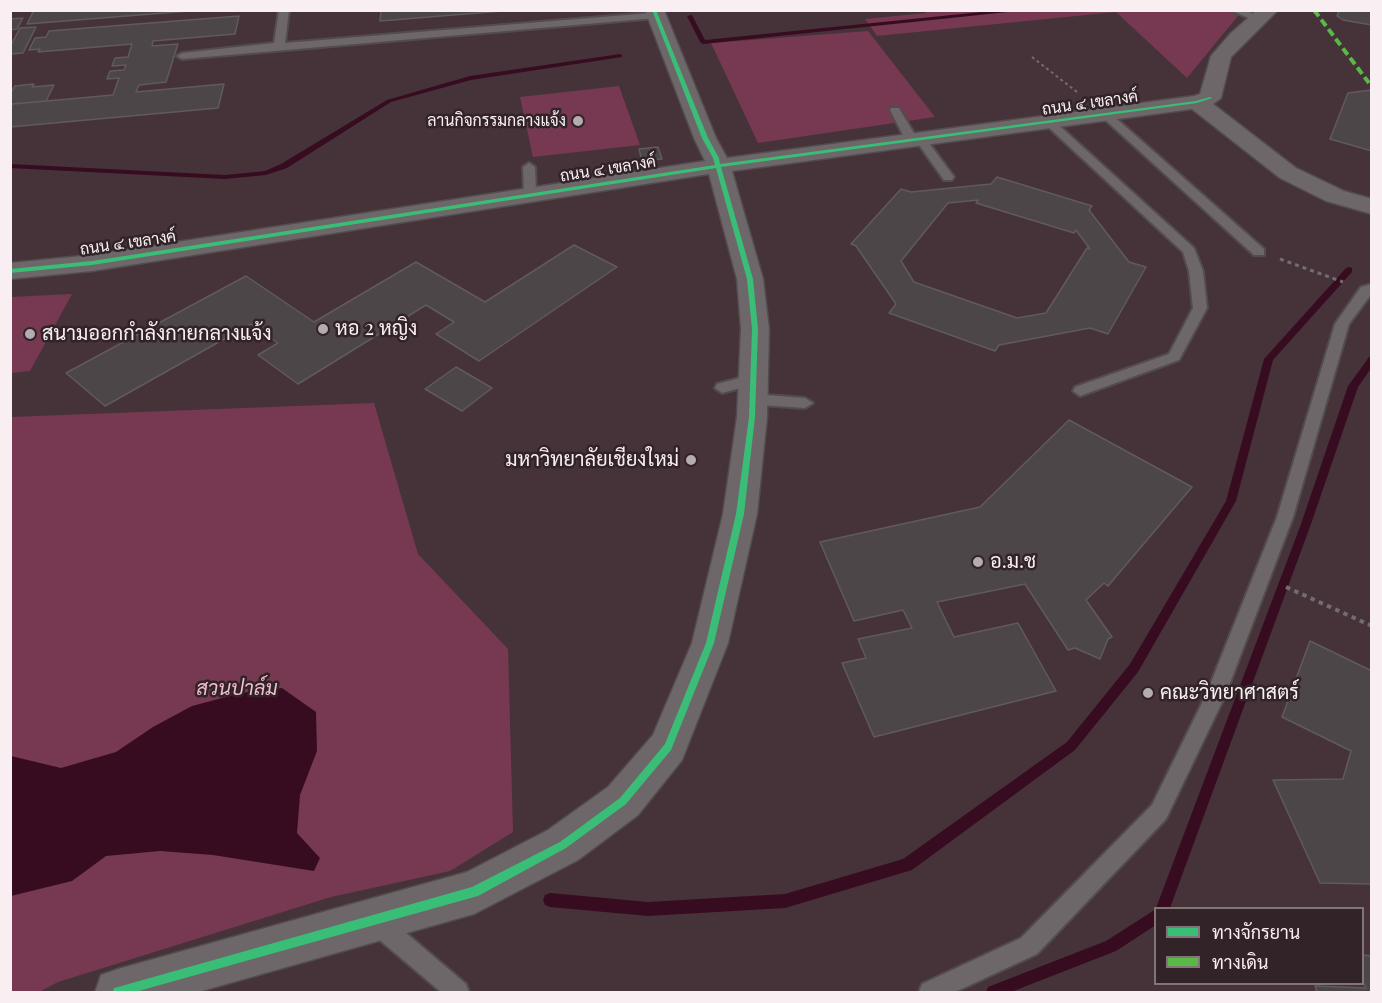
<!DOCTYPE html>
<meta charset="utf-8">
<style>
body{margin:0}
#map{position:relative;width:1382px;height:1003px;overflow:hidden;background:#383032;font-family:"Playfair Display",Sarabun,serif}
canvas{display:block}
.frame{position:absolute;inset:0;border:12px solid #f9eff2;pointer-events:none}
.legend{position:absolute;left:1154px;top:907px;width:210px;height:78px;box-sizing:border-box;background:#312327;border:2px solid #817578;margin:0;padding:8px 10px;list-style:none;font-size:18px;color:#f9eff2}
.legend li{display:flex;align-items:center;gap:12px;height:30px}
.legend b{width:30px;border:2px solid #817578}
</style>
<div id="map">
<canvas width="1382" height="1003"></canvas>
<div class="frame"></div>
<ul class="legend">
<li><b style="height:8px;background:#3abd76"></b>ทางจักรยาน</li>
<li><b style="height:8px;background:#58b947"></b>ทางเดิน</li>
</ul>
</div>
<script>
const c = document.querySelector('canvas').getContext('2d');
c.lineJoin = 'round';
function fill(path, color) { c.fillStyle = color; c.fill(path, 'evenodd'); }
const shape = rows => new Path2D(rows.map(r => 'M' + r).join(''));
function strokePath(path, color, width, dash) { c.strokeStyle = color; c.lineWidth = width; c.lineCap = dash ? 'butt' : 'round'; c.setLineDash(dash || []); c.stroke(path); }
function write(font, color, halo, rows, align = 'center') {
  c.font = font + ' "Playfair Display",Sarabun,serif'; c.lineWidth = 5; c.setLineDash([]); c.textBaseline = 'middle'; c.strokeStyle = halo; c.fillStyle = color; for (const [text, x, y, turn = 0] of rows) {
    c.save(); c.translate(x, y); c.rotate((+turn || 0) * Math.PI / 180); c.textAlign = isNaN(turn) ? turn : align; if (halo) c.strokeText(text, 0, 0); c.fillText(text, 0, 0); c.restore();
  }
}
const built = shape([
 [10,11,1371,11,1371,992,11,992],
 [1156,908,1362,908,1362,984,1156,984]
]);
const green = shape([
 [925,10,1242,11,1187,78,1116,12,877,36,865,19,926,13],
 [868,31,935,117,758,143,711,43],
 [619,86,640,145,533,157,520,97],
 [72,294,30,371,11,373,11,297],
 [374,403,418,554,508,649,513,832,450,871,331,897,58,982,39,992,11,992,11,417]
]);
const water = shape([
 [282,688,316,712,317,751,300,795,297,833,320,858,314,871,213,855,160,851,106,856,72,881,11,896,11,756,61,768,116,752,153,727,192,706,241,693]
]);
const stream = shape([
 [1001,10,1027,10,703,44,700,42,687,16,692,15,705,40,1001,10],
 [620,54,622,55,622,57,471,80,391,102,287,168,266,175,225,179,10,168,10,164,225,175,265,171,281,164,387,100,470,76,620,54],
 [1349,267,1352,268,1352,272,1273,360,1236,501,1138,672,1075,750,912,870,785,908,648,916,550,907,545,905,543,900,545,895,550,893,648,902,785,894,903,859,1067,742,1130,664,1226,501,1264,359,1346,268,1349,267],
 [1372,356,1372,367,1358,387,1311,524,1170,908,1156,908,1301,524,1348,386,1369,357,1372,356],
 [1156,909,1156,925,1116,951,1011,992,986,992,988,987,1106,941,1156,909]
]);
const building = shape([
 [34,10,202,10,27,24,34,10],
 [381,10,515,10,380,21,381,10],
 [1339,10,1372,10,1372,25,1343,20,1337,16,1339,10],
 [239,16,235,34,153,41,152,46,178,44,166,82,139,85,136,92,224,84,218,108,10,127,10,108,13,104,113,95,119,78,107,79,110,71,124,70,126,65,112,66,115,58,128,57,132,44,38,52,40,49,29,50,35,38,46,37,49,31,239,16],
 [23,18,17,29,10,30,10,19,23,18],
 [36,27,23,53,10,54,10,47,20,28,36,27],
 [34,84,32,87,54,85,46,101,10,104,10,94,15,86,34,84],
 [1372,90,1372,151,1330,139,1348,93,1372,90],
 [658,147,662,159,642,161,639,149,658,147],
 [997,177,1092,206,1089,210,1129,262,1146,267,1108,334,1090,328,999,345,995,351,889,313,896,304,856,246,851,244,901,189,911,192,991,184,997,177],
 [978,200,976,203,1074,233,1076,230,1090,249,1087,248,1046,313,1017,318,914,282,901,261,948,203,978,200],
 [574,245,617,267,479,361,436,334,454,322,426,305,298,384,258,355,278,343,251,324,105,406,66,373,246,276,314,322,416,262,485,302,574,245],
 [456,367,492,388,462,411,425,389,456,367],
 [1069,420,1192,487,1108,586,1104,583,1086,600,1112,637,1108,639,1100,659,1075,648,1068,650,1025,584,937,602,954,637,1018,623,1056,691,874,737,842,663,866,658,858,639,912,628,903,610,854,621,820,542,980,507,1069,420],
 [1310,641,1372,671,1372,884,1320,883,1273,780,1343,779,1351,751,1282,717,1310,641],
 [1362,955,1372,956,1372,992,1317,992,1315,986,1366,988,1362,980,1362,955]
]);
const pathFar2 = shape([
 [1032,57,1077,92]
]);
const pathFar1 = shape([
 [1280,259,1343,282]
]);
const path = shape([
 [1286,587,1372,626]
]);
const service = shape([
 [279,10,289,10,285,43,650,13,649,10,659,10,661,15,656,18,182,59,177,56,182,53,274,43,279,10],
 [1230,10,1245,10,1265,19,1251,29,1246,26,1253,20,1230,10],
 [891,108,899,108,915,135,924,136,954,177,952,180,944,180,917,142,902,142,900,140,904,137,890,110,891,108],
 [1101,112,1109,112,1264,249,1264,255,1254,255,1101,116,1101,112],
 [1045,120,1053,120,1194,248,1203,271,1207,308,1179,360,1080,396,1073,391,1075,387,1169,354,1193,308,1189,271,1183,252,1045,124,1045,120],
 [529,163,535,167,536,191,549,190,549,196,530,199,524,195,523,167,529,163],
 [1372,284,1372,293,1349,324,1293,517,1225,696,1166,819,1037,954,955,992,919,992,922,984,1021,938,1152,805,1206,695,1277,517,1335,324,1361,287,1372,284],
 [754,369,761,374,759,383,722,393,715,388,717,384,747,376,749,371,754,369],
 [753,394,805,398,813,403,805,408,760,405,757,410,752,411,744,406,748,395,753,394],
 [377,912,385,915,466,984,469,992,441,992,369,931,366,923,369,915,377,912]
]);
const minor = shape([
 [645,10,664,10,716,138,727,158,1194,96,1200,94,1211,56,1231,33,1257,10,1278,10,1231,57,1221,98,1213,104,1296,168,1344,191,1372,199,1372,214,1326,201,1280,178,1192,109,732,171,763,279,769,329,767,417,757,514,728,643,682,760,638,815,578,860,474,914,198,992,95,992,101,975,118,969,467,872,548,830,608,787,653,735,692,643,723,514,737,417,741,329,737,279,709,174,92,271,10,279,10,263,92,255,705,161,694,138,645,10]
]);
const quiet = shape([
 [1314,10,1369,83]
]);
const cycleway = shape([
 [652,10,656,10,708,138,719,158,720,164,1196,101,1210,97,1212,98,1197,103,721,167,753,279,758,329,755,417,744,514,714,643,671,750,626,804,566,848,478,896,135,992,113,992,114,988,118,987,472,887,560,842,620,798,665,744,706,643,736,514,749,417,752,329,747,279,716,168,92,265,10,273,10,269,92,261,715,165,713,158,702,138,652,10]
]);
const markers = [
 [578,121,6,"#b5acaf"],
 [323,329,6,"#b5acaf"],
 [30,334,6,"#b5acaf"],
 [691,460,6,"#b5acaf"],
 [978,562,6,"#b5acaf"],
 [1148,693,6,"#b5acaf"]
];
const farStreetnames = [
 ["ถนน ๔ เขลางค์",1090,103,-8],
 ["ถนน ๔ เขลางค์",608,169,-9],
 ["ถนน ๔ เขลางค์",128,243,-8]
];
const farPoinames = [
 ["ลานกิจกรรมกลางแจ้ง",566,121]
];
const poiNames = [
 ["หอ 2 หญิง",335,329],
 ["สนามออกกำลังกายกลางแจ้ง",42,334],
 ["มหาวิทยาลัยเชียงใหม่",679,460,"right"],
 ["อ.ม.ช",990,562],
 ["คณะวิทยาศาสตร์",1160,693]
];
const parkNames = [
 ["สวนปาล์ม",237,689]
];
fill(built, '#463339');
fill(green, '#763951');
fill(water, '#380c20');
fill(stream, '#380c20');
fill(building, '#4d4648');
strokePath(building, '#615a5c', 1.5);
strokePath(service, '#534c4e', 4);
strokePath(minor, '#534c4e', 3);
strokePath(pathFar2, '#726c6e', 2, [3, 3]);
strokePath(pathFar1, '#726c6e', 3, [4, 4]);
strokePath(path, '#726c6e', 4, [4.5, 4.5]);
fill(service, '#6e6769');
fill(minor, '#6e6769');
strokePath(quiet, '#58b947', 4, [8, 4]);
fill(cycleway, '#3abd76');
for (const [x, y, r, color] of markers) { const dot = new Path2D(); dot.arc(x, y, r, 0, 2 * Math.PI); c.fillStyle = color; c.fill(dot); strokePath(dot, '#312327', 2); }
write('16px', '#f9eff2', '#312327', farStreetnames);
write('16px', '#f9eff2', '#312327', farPoinames, 'right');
write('20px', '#f9eff2', '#312327', poiNames, 'left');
write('italic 20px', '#f2becf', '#312327', parkNames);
</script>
